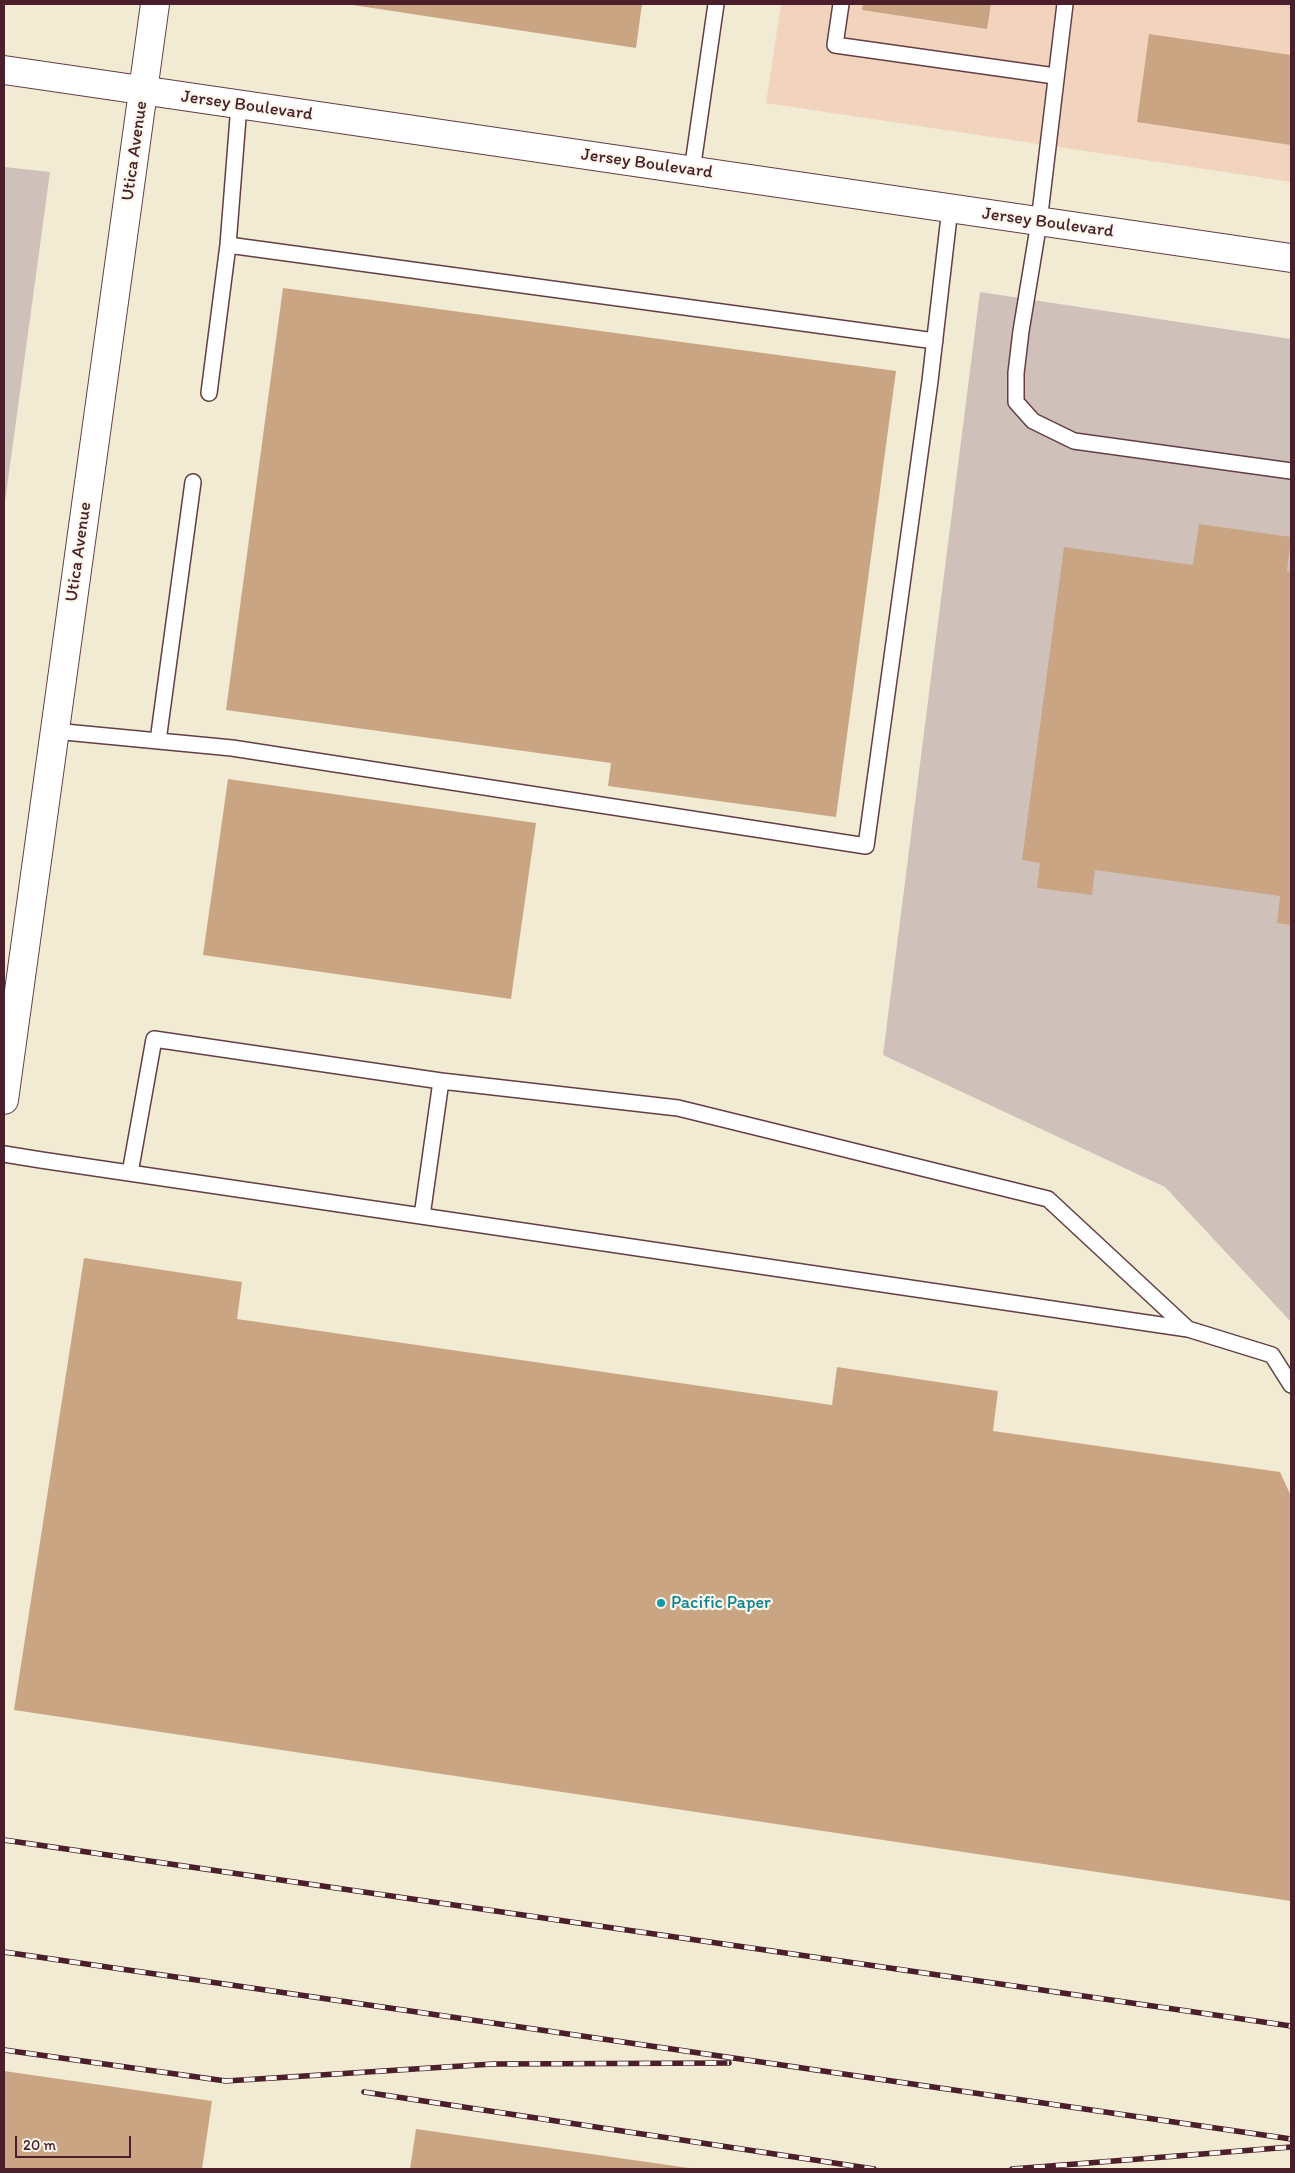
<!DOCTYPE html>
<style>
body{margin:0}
#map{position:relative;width:1295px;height:2173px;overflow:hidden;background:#f1ebd3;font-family:Itim,sans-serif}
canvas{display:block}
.frame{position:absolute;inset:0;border:5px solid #4a1f2b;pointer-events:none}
.scale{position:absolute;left:15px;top:2136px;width:116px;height:22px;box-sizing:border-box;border:2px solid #4a1f2b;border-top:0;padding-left:6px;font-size:15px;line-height:18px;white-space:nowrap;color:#4a1f2b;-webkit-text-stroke:4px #fbf7ec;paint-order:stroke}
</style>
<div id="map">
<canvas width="1295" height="2173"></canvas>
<div class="frame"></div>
<div class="scale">20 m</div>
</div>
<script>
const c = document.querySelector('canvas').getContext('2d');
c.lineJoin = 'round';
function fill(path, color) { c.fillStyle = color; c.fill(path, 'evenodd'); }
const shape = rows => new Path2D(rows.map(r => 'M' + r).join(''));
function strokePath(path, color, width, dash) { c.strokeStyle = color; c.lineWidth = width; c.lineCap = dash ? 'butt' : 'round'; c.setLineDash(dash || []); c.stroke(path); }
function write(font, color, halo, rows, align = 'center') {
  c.font = font + ' Itim,sans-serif'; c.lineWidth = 4.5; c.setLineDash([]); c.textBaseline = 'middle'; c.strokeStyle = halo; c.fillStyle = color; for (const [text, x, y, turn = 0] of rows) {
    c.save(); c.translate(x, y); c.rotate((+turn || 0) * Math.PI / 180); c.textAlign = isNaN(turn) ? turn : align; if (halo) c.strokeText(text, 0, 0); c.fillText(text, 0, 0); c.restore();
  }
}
const built = shape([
 [781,4,1291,4,1291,182,766,103]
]);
const industrial = shape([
 [4,167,50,172,4,509],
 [980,292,1291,339,1291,1322,1165,1187,883,1055]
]);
const building = shape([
 [346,4,642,4,636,48],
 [863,4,991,4,987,29,862,10],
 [1149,34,1291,55,1291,145,1137,122],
 [283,288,896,371,836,817,608,786,611,763,226,710],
 [1199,524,1291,537,1287,571,1291,572,1291,925,1277,923,1280,896,1095,870,1092,895,1037,888,1040,863,1022,860,1064,547,1193,565],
 [228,779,536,823,511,999,203,955],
 [84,1258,242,1282,237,1319,832,1405,837,1367,998,1391,993,1431,1280,1472,1291,1496,1291,1901,14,1710],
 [4,2071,212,2101,202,2169,4,2169],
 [416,2129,689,2168,689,2169,410,2169]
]);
const lane = shape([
 [841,4,835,45,1055,76],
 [1065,4,1039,222,1021,331,1016,373,1016,402,1033,421,1074,441,1291,471],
 [239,105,228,245,935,341],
 [692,171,716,4],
 [209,393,228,245],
 [54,731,232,748,866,846,930,381,950,208],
 [158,741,193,482],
 [4,1154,41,1160,1188,1329,1048,1199,678,1108,441,1081,154,1039,130,1173],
 [422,1216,441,1081],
 [1188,1329,1272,1355,1291,1385]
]);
const street = shape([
 [4,70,1291,258],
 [4,1100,155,4]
]);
const rail = shape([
 [4,1840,1291,2026],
 [4,1952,1291,2139],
 [4,2050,226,2081,493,2064,729,2063],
 [364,2092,874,2169],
 [1012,2169,1291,2147]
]);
const markers = [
 [661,1603,5,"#0f9aa8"]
];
const streetNames = [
 ["Jersey Boulevard",247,106,8],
 ["Utica Avenue",135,151,-82],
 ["Jersey Boulevard",647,164,8],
 ["Jersey Boulevard",1048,223,8],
 ["Utica Avenue",79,552,-82]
];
const cultureNames = [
 ["Pacific Paper",671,1603]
];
fill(built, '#f2d4be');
fill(industrial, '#cfc0ba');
fill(building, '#caa583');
strokePath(lane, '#633e44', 18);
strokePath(street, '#633e44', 30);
strokePath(lane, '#fff', 15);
strokePath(street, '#fff', 28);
strokePath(rail, '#4a1f2b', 5.5);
strokePath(rail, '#fbf7ec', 4, [11]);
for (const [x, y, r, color] of markers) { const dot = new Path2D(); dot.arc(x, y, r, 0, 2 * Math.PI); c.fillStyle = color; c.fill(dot); strokePath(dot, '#fbf7ec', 2); }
write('18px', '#4a1f2b', '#fbf7ec', streetNames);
write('18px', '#0d838f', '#fbf7ec', cultureNames, 'left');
</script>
